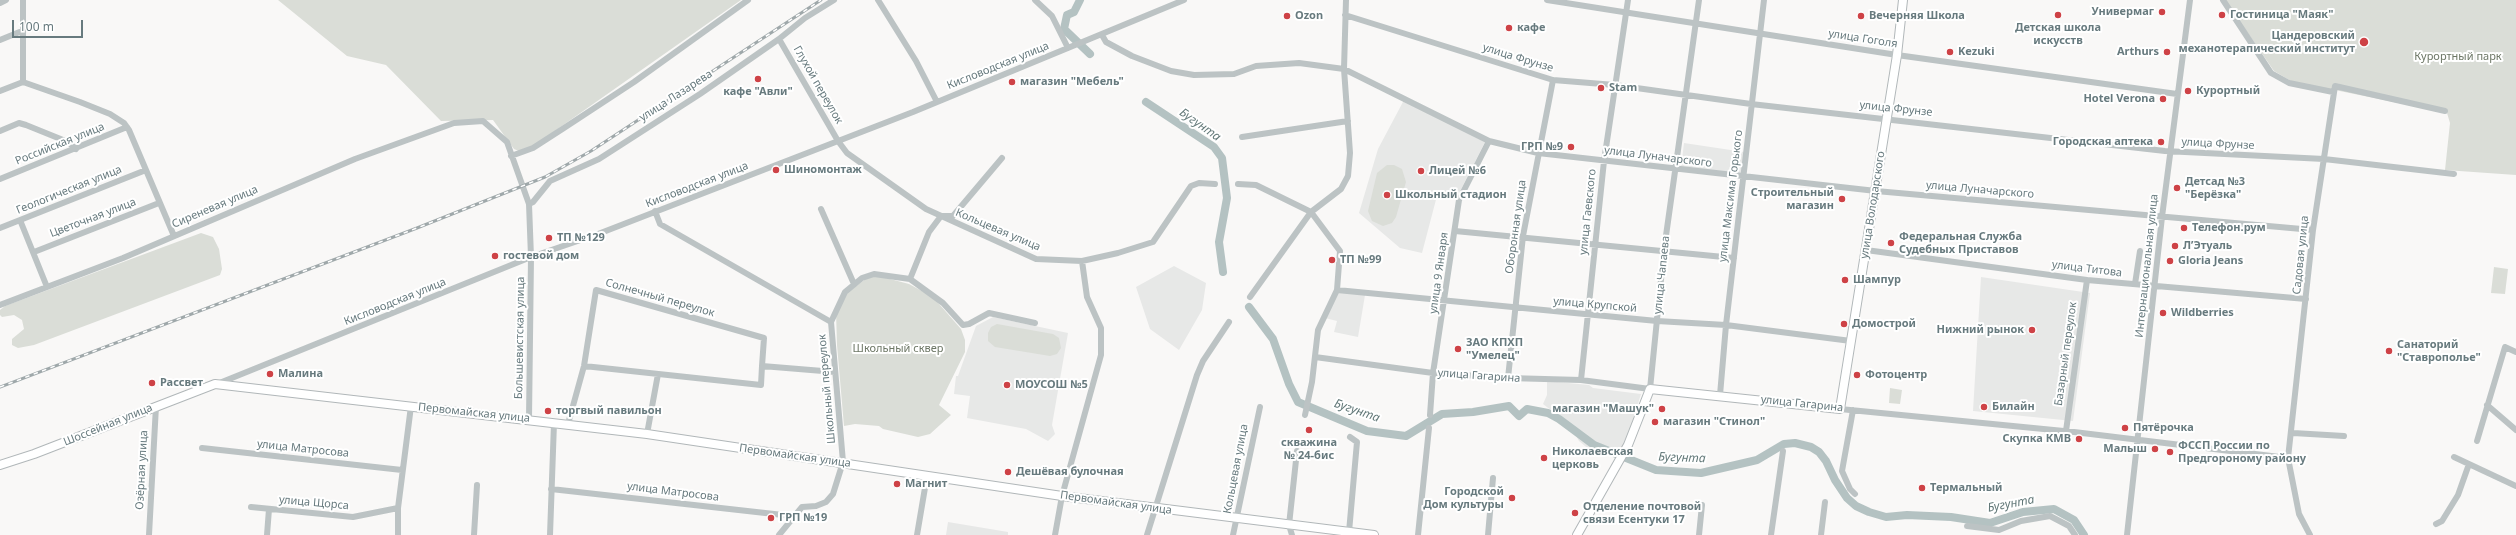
<!DOCTYPE html>
<meta charset="utf-8">
<style>
body{margin:0}
#map{position:relative;width:2516px;height:535px;overflow:hidden;background:#f9f8f7;font-family:"Noto Sans",sans-serif}
canvas{display:block}
.scale{position:absolute;left:12px;top:20px;width:71px;height:18px;box-sizing:border-box;border:2px solid #677a7e;border-top:0;padding-left:5px;font-size:12px;line-height:14px;white-space:nowrap;color:#677a7e;-webkit-text-stroke:3px #fff;paint-order:stroke}
</style>
<div id="map">
<canvas width="2516" height="535"></canvas>
<div class="scale">100 m</div>
</div>
<script>
const c = document.querySelector('canvas').getContext('2d');
c.lineJoin = 'round';
function fill(path, color) { c.fillStyle = color; c.fill(path, 'evenodd'); }
const shape = rows => new Path2D(rows.map(r => 'M' + r).join(''));
function strokePath(path, color, width, dash) { c.strokeStyle = color; c.lineWidth = width; c.lineCap = dash ? 'butt' : 'round'; c.setLineDash(dash || []); c.stroke(path); }
function write(font, color, halo, rows, align = 'center') {
  c.font = font + ' "Noto Sans",sans-serif'; c.lineWidth = 4; c.setLineDash([]); c.textBaseline = 'middle'; c.strokeStyle = halo; c.fillStyle = color; for (const [text, x, y, turn = 0] of rows) {
    c.save(); c.translate(x, y); c.rotate((+turn || 0) * Math.PI / 180); c.textAlign = isNaN(turn) ? turn : align; if (halo) c.strokeText(text, 0, 0); c.fillText(text, 0, 0); c.restore();
  }
}
const built = shape([
 [1404,100,1485,142,1456,199,1438,192,1422,253,1400,248,1359,213,1378,149],
 [1684,143,1744,152,1741,175,1681,168],
 [1174,266,1206,283,1202,310,1179,350,1150,329,1136,287],
 [1981,277,2090,293,2073,421,1973,411],
 [1337,292,1365,295,1358,337,1334,332,1337,321,1325,318],
 [993,317,1068,333,1052,425,1055,434,1048,441,1026,429,967,418,970,396,954,394,956,376,958,376,976,326],
 [1547,381,1589,385,1593,388,1641,394,1621,458,1591,451,1579,441,1569,424,1543,404,1547,395],
 [948,522,1008,532,1008,535,946,535]
]);
const green = shape([
 [278,0,741,0,532,147,519,151,514,149,493,120,441,121,386,65,347,56],
 [2225,0,2516,0,2516,175,2445,170,2450,123,2447,113,2291,81,2274,71],
 [1387,165,1394,165,1402,169,1406,182,1396,217,1392,223,1383,226,1372,221,1368,211,1377,173],
 [201,233,213,237,219,249,222,269,220,275,34,345,18,348,12,345,12,339,24,329,22,320,14,315,2,317,0,315,0,310,5,306],
 [2494,267,2508,269,2505,294,2491,293],
 [875,275,909,284,933,297,961,329,965,340,965,352,939,405,951,415,930,434,918,437,883,429,879,426,855,424,844,426,837,345,836,311,847,293,867,278],
 [997,324,1053,334,1059,338,1061,348,1057,354,1050,356,995,347,988,341,988,333,991,327],
 [1890,388,1902,390,1900,404,1889,403]
]);
const river = shape([
 [1080,0,1074,12,1067,15,1064,29,1090,54],
 [1146,102,1214,147,1222,158,1227,198,1219,242,1223,272],
 [1249,307,1273,339,1289,384,1298,402,1367,431,1406,436,1442,414,1473,412,1509,406,1519,416,1527,409,1548,413,1559,419,1594,445,1656,470,1701,473,1757,460,1784,444,1795,443,1811,447,1819,452,1826,461,1835,480,1847,498,1856,506,1869,512,1886,517,1907,515,1951,517,1990,523,2023,512,2054,509,2074,520,2084,535]
]);
const minor = shape([
 [878,0,916,61,937,102],
 [1035,0,1052,16,1068,48],
 [1547,0,1897,55,2177,94],
 [2223,0,2271,73,2289,83,2333,92],
 [0,3,6,0],
 [1345,15,1553,80,1615,85,1751,104,2165,151,2324,159,2454,174],
 [1102,35,1106,42,1132,56,1171,71,1194,75,1234,74,1256,66,1299,63,1344,69,1489,141,1538,153,1876,191,2313,230],
 [779,39,838,141,847,153,926,209,1036,259,1082,261,1118,253,1153,242,1191,186,1199,183,1215,184],
 [0,40,22,31],
 [23,82,23,0],
 [0,91,23,82,80,102,110,114,124,123,129,130,174,236],
 [0,131,19,123,26,125,68,142,76,149],
 [1242,137,1348,121],
 [511,156,533,148,564,128,634,82,748,0],
 [1002,158,953,216,941,216,929,232,910,279,943,303,963,325,969,324,989,313,1035,323],
 [0,179,127,127],
 [1238,184,1256,185,1311,212,1340,251,1337,290,1318,330,1312,382,1305,415],
 [529,204,533,202,550,181,599,159,613,150,700,94,779,39,805,18,834,0],
 [821,209,854,284],
 [655,211,660,224,831,322,843,462,833,494,826,502,816,506,802,507,779,535],
 [20,220,47,287],
 [0,228,146,170],
 [1455,231,1734,258],
 [1866,250,2087,280,2306,299],
 [34,252,159,203],
 [2135,284,2140,251],
 [1337,290,1657,321,1726,325,1851,341],
 [1250,297,1311,212,1341,189,1348,176,1350,153,1344,69,1346,0],
 [0,305,123,258,355,159,454,123,483,121,507,142,529,204,531,257,529,419],
 [831,322,845,292,862,278,874,274,910,279],
 [1315,357,1433,373,1508,378,1581,380,1650,389,1664,250,1699,0],
 [584,366,761,385,762,366],
 [1508,378,1523,236,1553,80],
 [1581,380,1604,161,1628,0],
 [217,384,531,257,598,234,913,112,1184,0],
 [1720,395,1726,325,1764,0],
 [2487,405,2516,430],
 [1840,409,2074,432,2288,458],
 [1853,410,1842,471,1850,489,1855,494],
 [1430,415,1433,373,1459,200,1489,141],
 [568,424,584,366,596,290,764,338,762,366,835,372],
 [2066,431,2087,280],
 [2293,433,2344,436],
 [647,434,658,374],
 [2477,441,2505,347,2516,352],
 [202,448,402,470],
 [2454,457,2516,486],
 [551,489,792,516],
 [251,507,353,517,398,508],
 [2436,524,2442,521,2458,495,2469,464],
 [1967,526,1999,530,2021,521,2050,516,2069,526,2075,535],
 [1349,532,1357,442,1350,437],
 [149,535,156,406],
 [267,535,269,509],
 [398,535,398,508,411,406],
 [474,535,477,485],
 [550,535,554,423],
 [917,535,927,476],
 [1055,535,1062,496,1101,355,1101,328,1087,297,1082,261],
 [1147,535,1197,375,1203,361,1229,322],
 [1233,535,1260,407],
 [1292,535,1289,525,1297,451],
 [1418,535,1429,428],
 [1488,535,1493,478],
 [1699,535,1702,505],
 [1771,535,1783,451],
 [1821,535,1825,502],
 [2127,535,2162,217,2190,0],
 [2310,535,2299,514,2288,458,2313,230,2335,86,2445,111]
]);
const major = shape([
 [0,465,34,454,215,384,647,434,1062,496,1374,535],
 [1577,535,1628,445,1650,389,1840,409,1897,55,1903,0]
]);
const rail = shape([
 [0,387,417,228,545,177,591,151,821,0]
]);
const markers = [
 [2162,12,4,"#ce4246"],
 [2058,15,4,"#ce4246"],
 [2222,15,4,"#ce4246"],
 [1287,16,4,"#ce4246"],
 [1861,16,4,"#ce4246"],
 [1509,28,4,"#ce4246"],
 [2364,42,5,"#ce4246"],
 [1950,52,4,"#ce4246"],
 [2167,52,4,"#ce4246"],
 [758,79,4,"#ce4246"],
 [1012,82,4,"#ce4246"],
 [1601,88,4,"#ce4246"],
 [2188,91,4,"#ce4246"],
 [2163,99,4,"#ce4246"],
 [2161,142,4,"#ce4246"],
 [1571,147,4,"#ce4246"],
 [776,170,4,"#ce4246"],
 [1421,171,4,"#ce4246"],
 [2177,188,4,"#ce4246"],
 [1387,195,4,"#ce4246"],
 [1842,199,4,"#ce4246"],
 [2184,228,4,"#ce4246"],
 [549,238,4,"#ce4246"],
 [1891,243,4,"#ce4246"],
 [2175,246,4,"#ce4246"],
 [495,256,4,"#ce4246"],
 [1332,260,4,"#ce4246"],
 [2170,261,4,"#ce4246"],
 [1845,280,4,"#ce4246"],
 [2163,313,4,"#ce4246"],
 [1844,324,4,"#ce4246"],
 [2032,330,4,"#ce4246"],
 [1458,349,4,"#ce4246"],
 [2389,351,4,"#ce4246"],
 [270,374,4,"#ce4246"],
 [1857,375,4,"#ce4246"],
 [152,383,4,"#ce4246"],
 [1007,385,4,"#ce4246"],
 [1984,407,4,"#ce4246"],
 [1662,409,4,"#ce4246"],
 [548,411,4,"#ce4246"],
 [1655,422,4,"#ce4246"],
 [2125,428,4,"#ce4246"],
 [1309,430,4,"#ce4246"],
 [2079,439,4,"#ce4246"],
 [2155,449,4,"#ce4246"],
 [2170,452,4,"#ce4246"],
 [1544,458,4,"#ce4246"],
 [1008,472,4,"#ce4246"],
 [897,484,4,"#ce4246"],
 [1922,488,4,"#ce4246"],
 [1512,498,4,"#ce4246"],
 [1575,513,4,"#ce4246"],
 [771,518,4,"#ce4246"]
];
const poiNames = [
 ["Универмаг",2154,12,"right"],
 ["Гостиница \"Маяк\"",2230,15],
 ["Ozon",1295,16],
 ["Вечерняя Школа",1869,16],
 ["кафе",1517,28],
 ["Детская школа",2058,28,"center"],
 ["искусств",2058,41,"center"],
 ["Цандеровский",2355,36,"right"],
 ["механотерапический институт",2355,49,"right"],
 ["Kezuki",1958,52],
 ["Arthurs",2159,52,"right"],
 ["магазин \"Мебель\"",1020,82],
 ["Stam",1609,88],
 ["Курортный",2196,91],
 ["кафе \"Авли\"",758,92,"center"],
 ["Hotel Verona",2155,99,"right"],
 ["Городская аптека",2153,142,"right"],
 ["ГРП №9",1563,147,"right"],
 ["Шиномонтаж",784,170],
 ["Лицей №6",1429,171],
 ["Детсад №3",2185,182],
 ["\"Берёзка\"",2185,195],
 ["Строительный",1834,193,"right"],
 ["магазин",1834,206,"right"],
 ["Школьный стадион",1395,195],
 ["Телефон.рум",2192,228],
 ["Федеральная Служба",1899,237],
 ["Судебных Приставов",1899,250],
 ["ТП №129",557,238],
 ["Л’Этуаль",2183,246],
 ["гостевой дом",503,256],
 ["ТП №99",1340,260],
 ["Gloria Jeans",2178,261],
 ["Шампур",1853,280],
 ["Wildberries",2171,313],
 ["Домострой",1852,324],
 ["Нижний рынок",2024,330,"right"],
 ["ЗАО КПХП",1466,343],
 ["\"Умелец\"",1466,356],
 ["Санаторий",2397,345],
 ["\"Ставрополье\"",2397,358],
 ["Малина",278,374],
 ["Фотоцентр",1865,375],
 ["Рассвет",160,383],
 ["МОУСОШ №5",1015,385],
 ["Билайн",1992,407],
 ["магазин \"Машук\"",1654,409,"right"],
 ["торгвый павильон",556,411],
 ["магазин \"Стинол\"",1663,422],
 ["Пятёрочка",2133,428],
 ["Скупка КМВ",2071,439,"right"],
 ["скважина",1309,443,"center"],
 ["№ 24-бис",1309,456,"center"],
 ["ФССП России по",2178,446],
 ["Предгороному району",2178,459],
 ["Малыш",2147,449,"right"],
 ["Николаевская",1552,452],
 ["церковь",1552,465],
 ["Дешёвая булочная",1016,472],
 ["Магнит",905,484],
 ["Термальный",1930,488],
 ["Городской",1504,492,"right"],
 ["Дом культуры",1504,505,"right"],
 ["Отделение почтовой",1583,507],
 ["связи Есентуки 17",1583,520],
 ["ГРП №19",779,518]
];
const streetNames = [
 ["улица Гоголя",1863,39,9],
 ["улица Фрунзе",1518,58,17],
 ["Кисловодская улица",998,66,-22],
 ["Глухой переулок",818,85,60],
 ["улица Лазарева",676,96,-33],
 ["улица Фрунзе",1896,109,6],
 ["Российская улица",60,144,-22],
 ["улица Фрунзе",2218,144,3],
 ["улица Луначарского",1658,157,7],
 ["Кисловодская улица",697,185,-21],
 ["Геологическая улица",69,190,-22],
 ["улица Луначарского",1980,190,5],
 ["улица Максима Горького",1731,196,-83],
 ["улица Володарского",1873,205,-81],
 ["Сиреневая улица",215,207,-23],
 ["улица Гаевского",1588,212,-84],
 ["Цветочная улица",93,218,-21],
 ["Оборонная улица",1516,227,-82],
 ["Кольцевая улица",998,230,23],
 ["Садовая улица",2301,255,-84],
 ["Интернациональная улица",2147,266,-84],
 ["улица Титова",2087,269,7],
 ["улица 9 Января",1439,273,-82],
 ["улица Чапаева",1662,275,-84],
 ["Солнечный переулок",660,298,16],
 ["Кисловодская улица",395,302,-22],
 ["улица Крупской",1595,305,5],
 ["Большевистская улица",520,338,-89],
 ["Базарный переулок",2066,354,-82],
 ["улица Гагарина",1479,376,4],
 ["Школьный переулок",827,389,-95],
 ["улица Гагарина",1802,404,6],
 ["Первомайская улица",474,413,6],
 ["Шоссейная улица",108,425,-22],
 ["улица Матросова",303,449,6],
 ["Первомайская улица",795,456,8],
 ["Кольцевая улица",1236,469,-79],
 ["Озёрная улица",142,470,-87],
 ["улица Матросова",673,492,7],
 ["улица Щорса",314,503,5],
 ["Первомайская улица",1116,503,8]
];
const parkNames = [
 ["Курортный парк",2458,57],
 ["Школьный сквер",898,349]
];
const waterNames = [
 ["Бугунта",1200,125,35],
 ["Бугунта",1357,411,19],
 ["Бугунта",1682,458,2],
 ["Бугунта",2011,504,-11]
];
fill(built, '#e7e8e7');
fill(green, '#daddd7');
strokePath(river, '#b4c2c2', 8);
strokePath(major, '#b1b7b9', 10);
strokePath(minor, '#bcc3c4', 6);
strokePath(major, '#fff', 8);
strokePath(rail, '#9fa8aa', 3);
strokePath(rail, '#fff', 1.5, [4.5]);
for (const [x, y, r, color] of markers) { const dot = new Path2D(); dot.arc(x, y, r, 0, 2 * Math.PI); c.fillStyle = color; c.fill(dot); strokePath(dot, '#fff', 1.5); }
write('bold 11px', '#677a7e', '#fff', poiNames, 'left');
write('11px', '#677a7e', '#fff', streetNames);
write('11px', '#6d7766', '#fff', parkNames);
write('italic 12px', '#627878', '#fff', waterNames);
</script>
